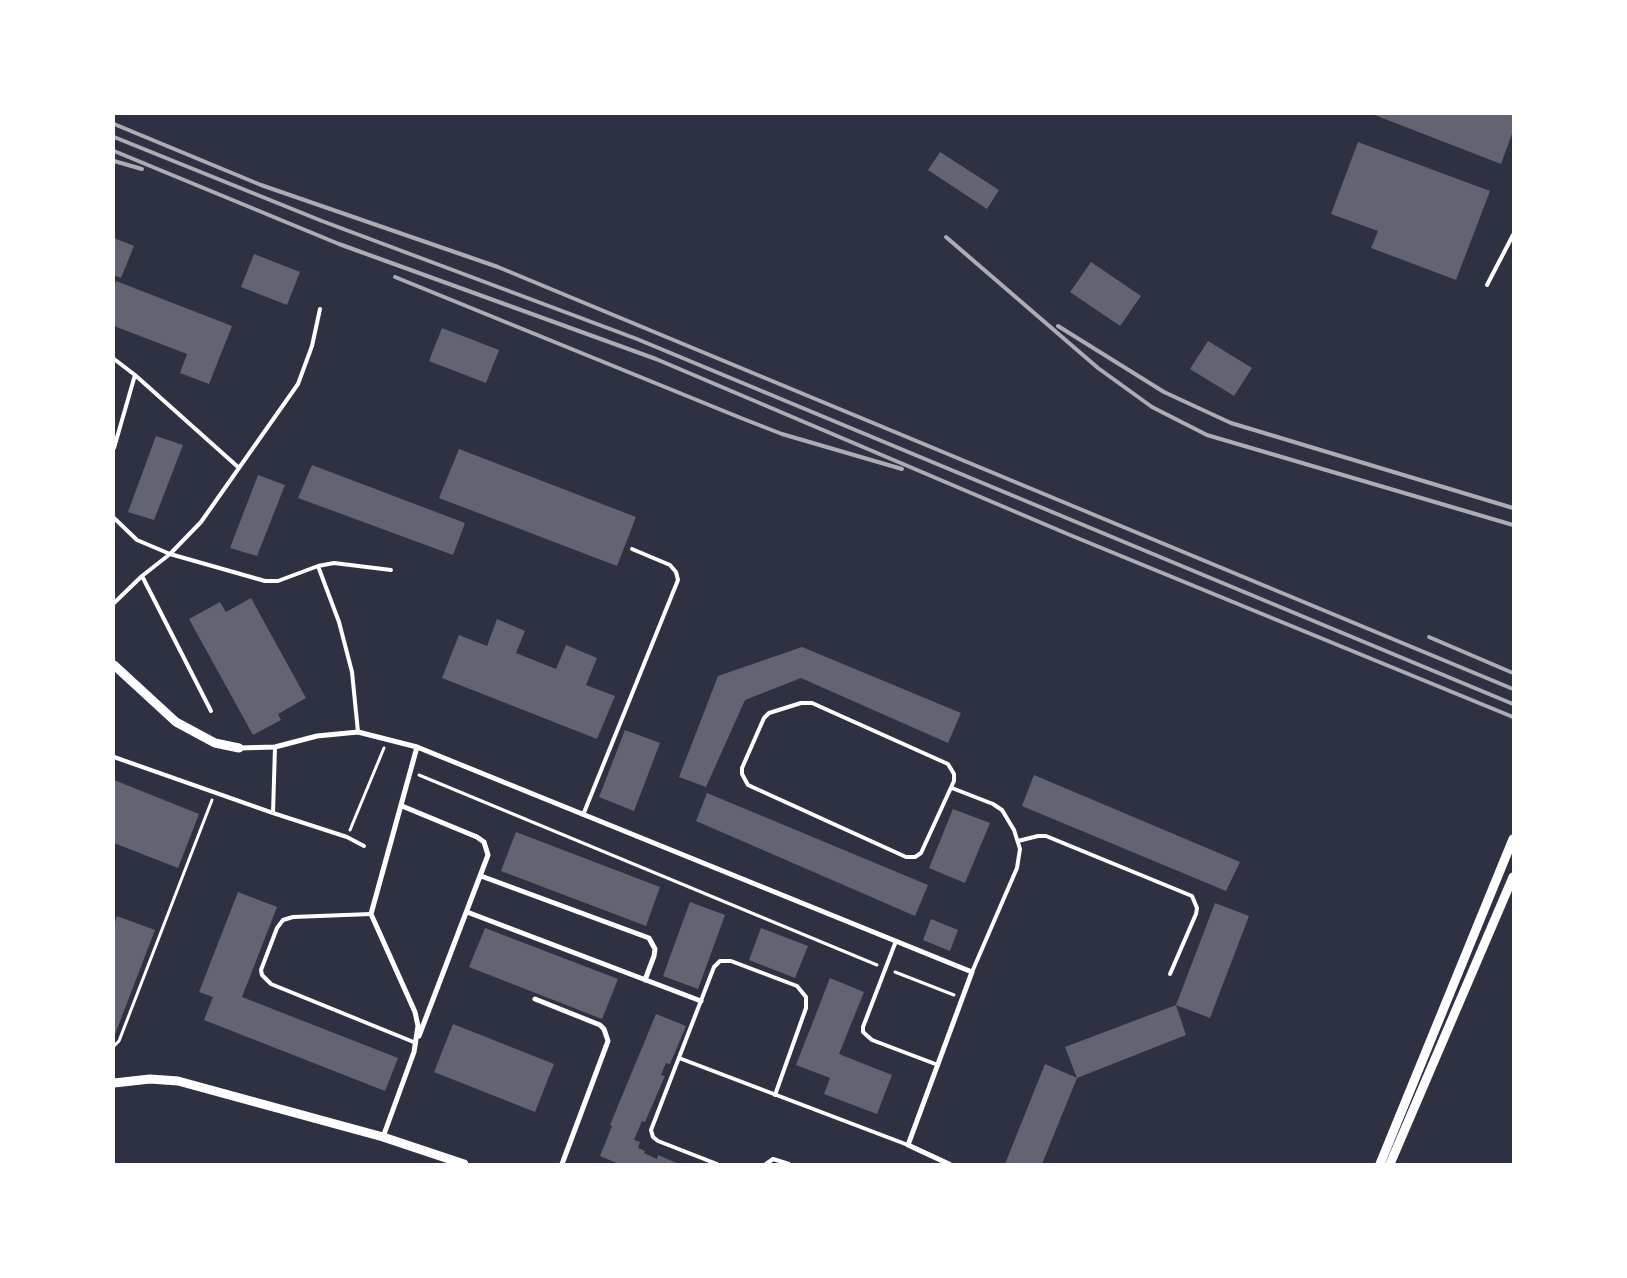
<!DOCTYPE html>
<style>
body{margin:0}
#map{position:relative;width:1627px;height:1278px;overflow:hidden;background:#2d3142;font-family:Georgia,serif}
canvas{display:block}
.frame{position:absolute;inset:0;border:115px solid #fff;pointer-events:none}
</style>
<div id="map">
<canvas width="1627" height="1278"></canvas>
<div class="frame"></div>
</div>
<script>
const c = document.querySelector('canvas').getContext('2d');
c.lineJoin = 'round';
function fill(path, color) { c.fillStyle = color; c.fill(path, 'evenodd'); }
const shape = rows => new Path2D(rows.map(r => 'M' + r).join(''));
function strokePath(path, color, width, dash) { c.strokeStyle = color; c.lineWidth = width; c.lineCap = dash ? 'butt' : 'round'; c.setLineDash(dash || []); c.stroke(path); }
const building = shape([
 [1372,114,1513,114,1513,131,1501,164],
 [1358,142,1490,191,1456,280,1371,248,1378,231,1331,214],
 [940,152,999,190,987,209,928,170],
 [114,238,134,246,121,278,114,275],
 [254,254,300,272,287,305,241,287],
 [1091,262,1141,296,1120,326,1070,292],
 [116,281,232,326,209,384,180,373,187,354,114,326,114,288],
 [442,328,499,350,486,383,429,361],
 [1208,341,1252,368,1234,396,1190,369],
 [156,436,183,445,154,520,128,512],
 [459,449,636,517,617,566,439,498],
 [312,465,465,523,453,555,298,498],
 [258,475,285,485,257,556,230,548],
 [251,598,306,698,278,714,281,720,253,735,189,619,220,602,226,612],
 [497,619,525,631,516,653,556,669,566,645,597,658,586,685,615,696,597,739,442,678,459,635,487,646],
 [802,647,961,713,948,743,801,678,745,700,706,787,679,777,718,676],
 [625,730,660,743,634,811,599,797],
 [1034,775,1240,862,1226,891,1022,806],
 [114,780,199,814,178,868,114,843],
 [707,793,928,885,915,916,696,821],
 [953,809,990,823,965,883,929,868],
 [516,832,660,887,646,926,501,871],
 [238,892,277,907,242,997,398,1058,385,1091,204,1020,213,997,199,992],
 [690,902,725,915,698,989,663,976],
 [1215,903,1249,916,1210,1018,1176,1005,1186,1035,1077,1078,1042,1164,1005,1164,1045,1064,1077,1078,1065,1047,1176,1005],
 [117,916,155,930,114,1037,114,925],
 [931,919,958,930,950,951,923,940],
 [485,928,618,979,602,1019,469,967],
 [761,928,808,946,795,978,749,960],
 [830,978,864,992,839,1054,892,1075,877,1114,824,1094,830,1078,796,1065],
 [656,1014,686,1026,670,1064,666,1063,661,1075,665,1076,645,1122,642,1121,634,1140,640,1142,638,1148,645,1151,644,1153,657,1159,658,1155,679,1164,619,1164,600,1156,612,1126,610,1125],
 [453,1024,554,1064,535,1112,434,1072]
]);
const path = shape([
 [419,775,877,965],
 [350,830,384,748],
 [895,972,954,995],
 [114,1046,119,1041,212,800]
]);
const service = shape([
 [1487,285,1513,235],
 [114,359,135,375],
 [114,448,135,375,238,467],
 [114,518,137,540,170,554,265,581,278,581,318,566,334,563,391,570],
 [318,566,339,622,352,672,358,732],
 [142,576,211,711],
 [114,603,142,576,170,554,201,522,298,384,312,346,320,309],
 [801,703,812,703,948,764,954,774,954,781,921,853,915,857,906,857,748,785,742,774,742,768,764,718,769,713,801,703],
 [275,747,273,813,347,837,364,846],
 [114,757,273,813],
 [952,788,993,804,1002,810,1014,830,1020,849,1017,868,972,972],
 [583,815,678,580,676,572,670,565,632,549],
 [1018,841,1038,836,1046,836,1192,896,1197,908,1196,914,1170,974],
 [371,914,293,917,283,920,277,928,261,970,262,975,271,984,416,1043],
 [896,941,863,1027,863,1032,872,1040,938,1065],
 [679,1058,908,1145],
 [717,1164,658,1141,653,1137,651,1130,714,967,720,961,731,961,797,986,806,997,806,1008,775,1095],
 [766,1164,773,1159,789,1164]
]);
const minor = shape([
 [239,748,275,747,317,736,358,732,417,747,972,972,908,1145,949,1164],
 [402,806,477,837,484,842,488,855,419,1036],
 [481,876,649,938,655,949,654,956,645,980],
 [467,912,701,1001],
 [535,999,600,1025,604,1029,608,1041,562,1164],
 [383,1137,414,1052,418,1026,415,1012,371,914,417,747]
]);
const tertiary = shape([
 [114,665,176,722,215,743,239,748],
 [114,1083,150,1079,178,1081,383,1137,464,1164],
 [1380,1164,1513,839],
 [1390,1164,1513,877]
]);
const rail = shape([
 [114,124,261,185,498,267,1513,689],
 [114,137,322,221,637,339,1513,704],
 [114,151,339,244,656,359,1070,535,1513,717],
 [114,161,142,169],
 [946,237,1098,368,1152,407,1207,435,1513,525],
 [395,277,741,418,782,434,902,469],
 [1058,326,1164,392,1231,423,1513,508],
 [1429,637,1513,673]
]);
fill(building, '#626471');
strokePath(path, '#fff', 3);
strokePath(service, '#fff', 4);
strokePath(minor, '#fff', 5);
strokePath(tertiary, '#fff', 9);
strokePath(rail, '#abadb3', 4);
</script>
